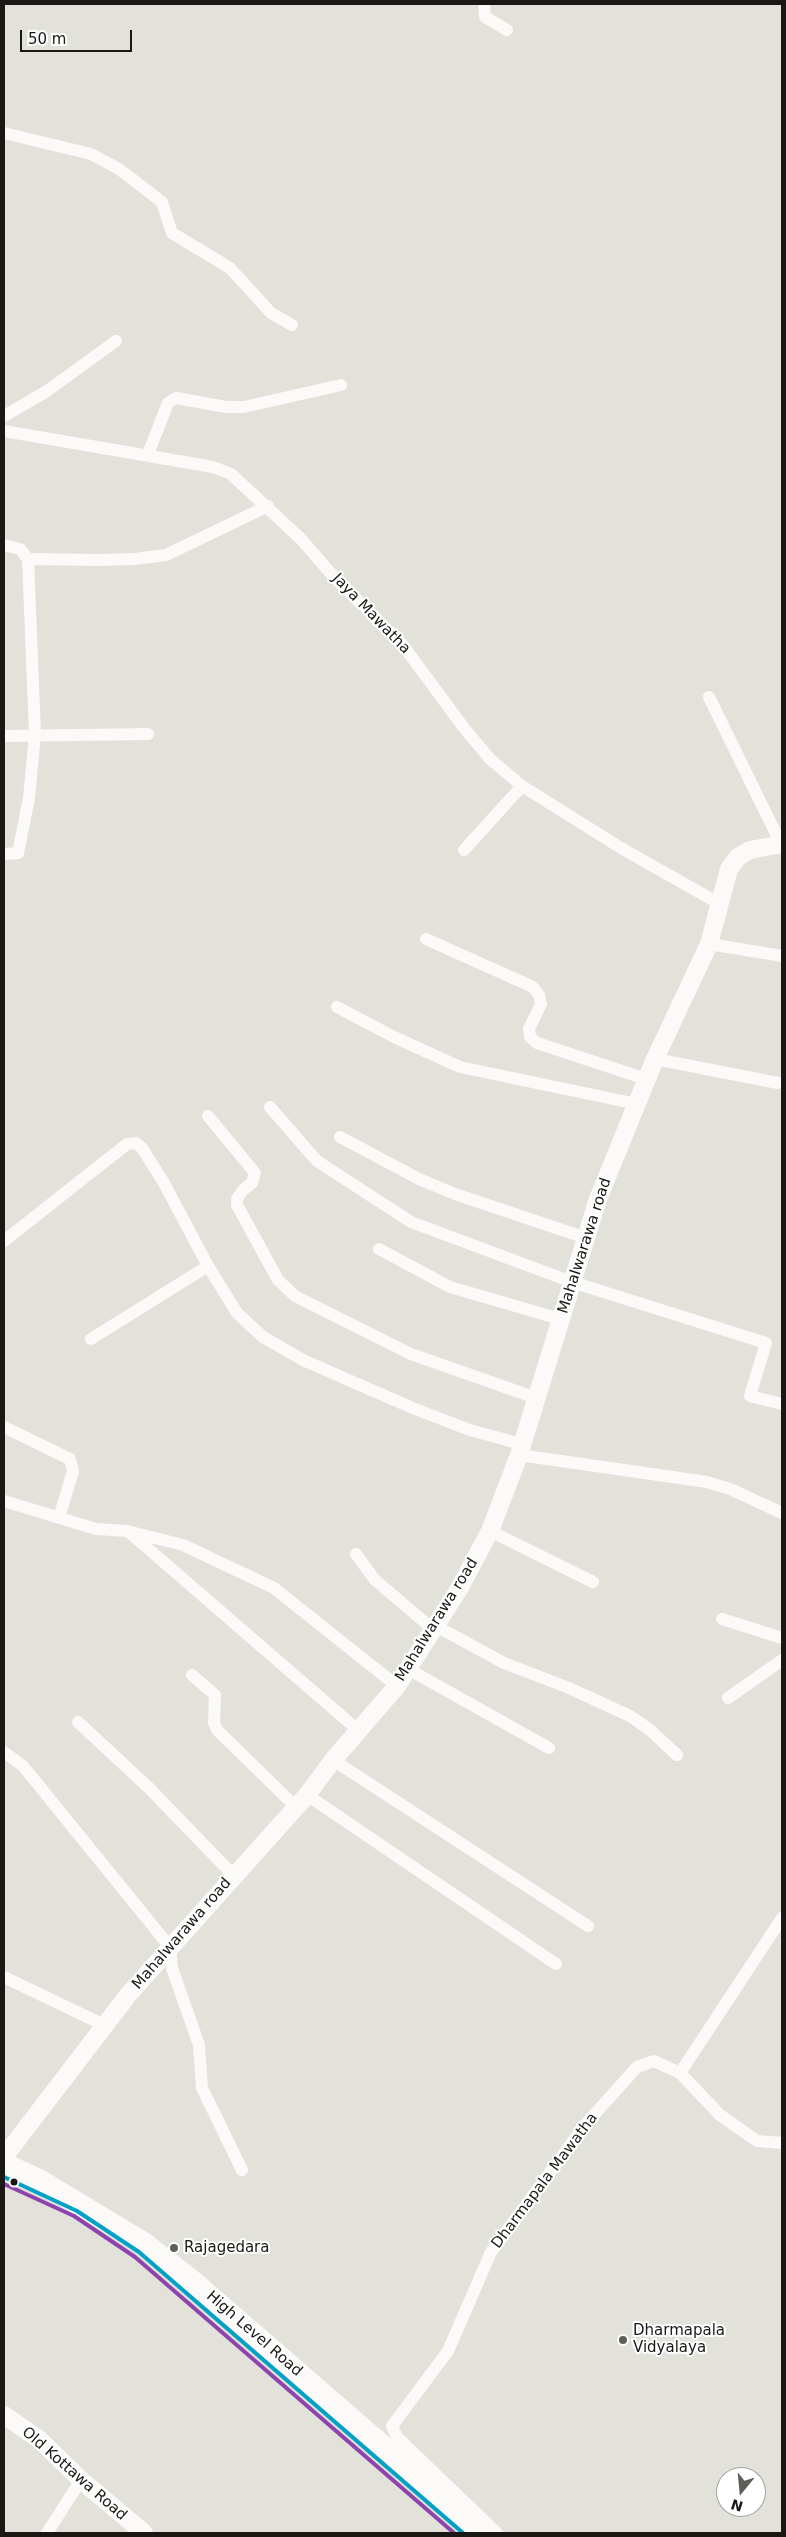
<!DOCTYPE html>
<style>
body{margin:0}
#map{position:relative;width:786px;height:2537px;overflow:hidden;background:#e2e1da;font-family:"DejaVu Sans",sans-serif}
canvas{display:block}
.frame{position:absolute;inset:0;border:5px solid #191814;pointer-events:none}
.north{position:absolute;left:716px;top:2467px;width:50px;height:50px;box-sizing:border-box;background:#fff;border:1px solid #a3a3a1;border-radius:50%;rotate:197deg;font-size:14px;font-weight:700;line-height:20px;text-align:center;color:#191814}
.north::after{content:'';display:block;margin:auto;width:18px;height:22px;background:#5f5e59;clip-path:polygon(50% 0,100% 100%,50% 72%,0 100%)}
.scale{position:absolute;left:20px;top:30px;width:112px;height:22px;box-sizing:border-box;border:2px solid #191814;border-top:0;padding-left:6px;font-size:15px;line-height:18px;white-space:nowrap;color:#191814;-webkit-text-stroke:4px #fff;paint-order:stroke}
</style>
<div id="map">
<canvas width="786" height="2537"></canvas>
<div class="frame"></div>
<div class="north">N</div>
<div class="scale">50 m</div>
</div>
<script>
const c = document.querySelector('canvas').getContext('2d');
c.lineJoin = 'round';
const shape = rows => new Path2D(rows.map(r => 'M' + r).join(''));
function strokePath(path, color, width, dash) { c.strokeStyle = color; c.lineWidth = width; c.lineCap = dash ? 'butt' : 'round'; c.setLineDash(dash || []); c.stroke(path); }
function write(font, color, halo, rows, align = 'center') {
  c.font = font + ' "DejaVu Sans",sans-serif'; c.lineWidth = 4; c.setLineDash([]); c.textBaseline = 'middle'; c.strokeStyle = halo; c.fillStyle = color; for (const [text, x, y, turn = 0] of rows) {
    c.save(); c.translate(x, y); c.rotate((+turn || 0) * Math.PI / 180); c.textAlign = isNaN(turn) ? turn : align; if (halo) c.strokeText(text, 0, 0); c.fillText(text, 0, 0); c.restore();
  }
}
const street = shape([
 [484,4,485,17,507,30],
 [4,133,91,154,119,169,162,202,172,233,230,268,271,313,292,325],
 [4,416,47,391,116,341],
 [4,431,213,467,231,474,301,539,334,577,402,644,464,728,490,759,522,786,621,848,720,904],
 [148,454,168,403,176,398,226,407,244,407,341,385],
 [4,545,20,549,28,559,35,735,29,798,18,853,4,854],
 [28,559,98,560,135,559,166,555,268,506],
 [709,697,781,844],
 [4,736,148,734],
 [464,850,522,786],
 [426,939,533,987,539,995,541,1004,529,1029,530,1037,537,1043,646,1079],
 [709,944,782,956],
 [337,1007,394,1037,460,1067,637,1104],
 [655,1059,778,1083],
 [270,1107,317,1161,411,1222,572,1282,766,1343,750,1396,782,1404],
 [208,1116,255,1173,252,1183,243,1190,237,1199,237,1205,278,1280,295,1296,411,1354,536,1398],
 [340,1137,419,1179,455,1194,586,1238],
 [4,1241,127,1144,136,1143,142,1148,164,1183,208,1266,237,1313,263,1337,305,1361,415,1409,470,1430,521,1444],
 [379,1249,450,1287,560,1319],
 [91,1339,208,1266],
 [4,1427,70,1459,73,1471,59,1518],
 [519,1455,707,1482,730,1489,782,1513],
 [4,1501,96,1529,127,1531,183,1545,274,1588,397,1686],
 [490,1531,593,1582],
 [130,1533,359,1731],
 [356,1554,375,1580,434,1630],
 [722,1619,782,1638],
 [436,1626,504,1663,569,1688,630,1716,650,1730,677,1755],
 [408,1669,549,1748],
 [192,1675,215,1695,214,1723,217,1730,296,1807],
 [728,1698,782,1660],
 [78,1722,149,1788,234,1876],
 [4,1752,23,1766,170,1947,172,1968,199,2045,202,2088,242,2170],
 [333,1760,588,1926],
 [307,1795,556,1964],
 [4,1977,106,2026],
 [680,2073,782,1918],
 [47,2533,81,2480],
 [497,2533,397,2437,392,2426,448,2351,491,2252,585,2125,637,2067,654,2061,680,2073,720,2115,757,2141,782,2143]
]);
const secondary = shape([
 [4,2157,128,1995,307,1795,333,1760,397,1686,459,1589,490,1531,519,1455,598,1199,655,1059,709,944,729,869,738,857,750,850,782,844],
 [4,2415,40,2440,81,2480,144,2533]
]);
const highway = shape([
 [4,2164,39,2180,145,2244,197,2285,483,2533]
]);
const bus1 = shape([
 [4,2177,77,2211,139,2252,463,2533]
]);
const bus2 = shape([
 [4,2184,74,2216,135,2257,454,2533]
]);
const markers = [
 [14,2182,4.5,"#191814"],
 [174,2248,5,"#5f5e59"],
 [623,2340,5,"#5f5e59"]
];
const streetNames = [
 ["Jaya Mawatha",371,614,46],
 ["Mahalwarawa road",585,1246,-72],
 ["Mahalwarawa road",437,1620,-58],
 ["Mahalwarawa road",182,1934,-49],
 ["Dharmapala Mawatha",545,2181,-53],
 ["High Level Road",254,2334,41],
 ["Old Kottawa Road",74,2474,41]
];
const poiNames = [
 ["Rajagedara",184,2248],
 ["Dharmapala",633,2331],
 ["Vidyalaya",633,2348]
];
strokePath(street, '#fbfaf9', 12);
strokePath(secondary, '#fbfaf9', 18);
strokePath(highway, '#fbfaf9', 22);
strokePath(bus1, '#01a2c5', 4);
strokePath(bus2, '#8e44ad', 4);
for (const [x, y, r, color] of markers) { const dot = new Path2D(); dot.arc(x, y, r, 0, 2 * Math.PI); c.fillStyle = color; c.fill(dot); strokePath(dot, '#fff', 2); }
write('15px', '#191814', '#fff', streetNames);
write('15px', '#191814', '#fff', poiNames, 'left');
</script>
